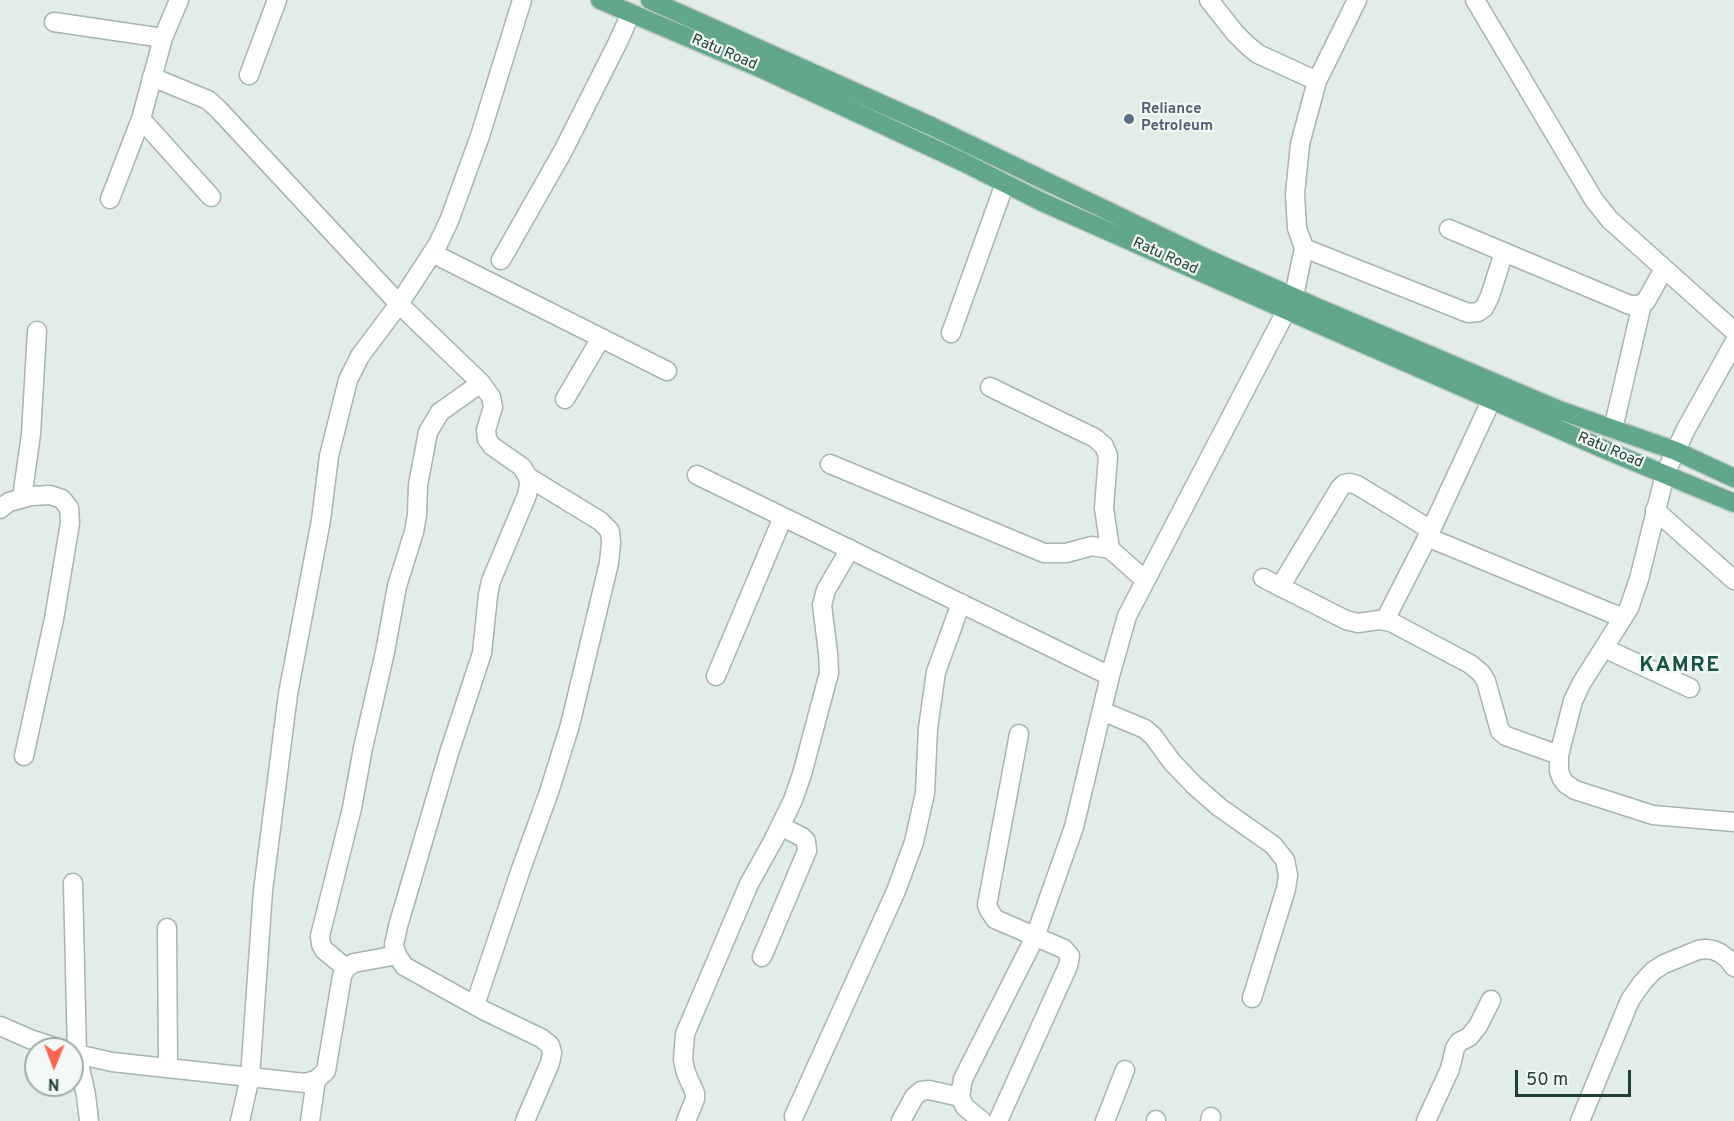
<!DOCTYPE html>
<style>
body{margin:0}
#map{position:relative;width:1734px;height:1121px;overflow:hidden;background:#e2ede7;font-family:Overpass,sans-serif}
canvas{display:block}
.north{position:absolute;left:24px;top:1037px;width:60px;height:60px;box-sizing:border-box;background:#f3f9f5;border:2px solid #9fafa7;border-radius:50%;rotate:181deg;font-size:16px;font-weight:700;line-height:24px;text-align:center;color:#204033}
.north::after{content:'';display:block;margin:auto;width:21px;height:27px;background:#fe634f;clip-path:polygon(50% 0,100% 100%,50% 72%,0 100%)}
.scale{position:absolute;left:1515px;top:1070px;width:116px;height:27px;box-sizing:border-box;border:3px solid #204033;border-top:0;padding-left:8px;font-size:18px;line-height:21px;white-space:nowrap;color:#204033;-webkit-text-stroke:4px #f3f9f5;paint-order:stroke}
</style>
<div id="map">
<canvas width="1734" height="1121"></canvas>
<div class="north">N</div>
<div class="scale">50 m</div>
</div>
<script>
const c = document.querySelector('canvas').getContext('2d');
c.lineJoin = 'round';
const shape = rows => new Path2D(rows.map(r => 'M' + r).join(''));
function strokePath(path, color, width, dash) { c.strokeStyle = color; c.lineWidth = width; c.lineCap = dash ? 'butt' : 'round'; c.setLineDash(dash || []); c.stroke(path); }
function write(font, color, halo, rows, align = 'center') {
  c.font = font + ' Overpass,sans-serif'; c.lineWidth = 4.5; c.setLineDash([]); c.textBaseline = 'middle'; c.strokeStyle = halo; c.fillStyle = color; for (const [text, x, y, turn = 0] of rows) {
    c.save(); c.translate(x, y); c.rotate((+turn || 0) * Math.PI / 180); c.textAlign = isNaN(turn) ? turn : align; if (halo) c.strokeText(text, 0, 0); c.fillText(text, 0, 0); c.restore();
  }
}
const minor = shape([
 [1209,0,1235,33,1247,45,1258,54,1317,81],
 [1475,0,1594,200,1610,220,1734,331],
 [54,22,163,38],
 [249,75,277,0],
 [152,77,208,100,218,109,399,304,481,383,491,397,493,407,486,430,487,439,492,446,522,467,528,477,529,485,527,495,491,581,488,595,482,653,449,753,398,926,394,945,397,955,404,966,485,1011,541,1038,550,1045,552,1053,550,1063,525,1121],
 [141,119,211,197],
 [110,199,141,119,163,38,179,0],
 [1449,229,1630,305,1638,305,1646,301,1664,269],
 [1304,248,1468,313,1478,312,1484,308,1490,296,1504,252],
 [432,253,667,371],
 [501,260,563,151,618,42,631,13],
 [951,333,1005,183],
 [1734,343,1686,429,1665,474,1639,579,1629,608,1581,684,1573,701,1559,755,1559,771,1562,779,1566,784,1575,790,1653,815,1734,822],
 [990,387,1095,438,1104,446,1108,456,1104,508,1110,549],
 [565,399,601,338],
 [1613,429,1642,304],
 [830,464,1044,553,1066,553,1092,546,1110,549,1145,580],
 [697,475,1110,676],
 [22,498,31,434,37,331],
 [0,509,9,502,31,496,50,495,62,499,69,508,70,523,54,619,24,756],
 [1655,510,1734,580],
 [1427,537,1623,618],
 [1263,578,1346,620,1358,623,1379,620,1391,622,1470,664,1481,673,1486,681,1500,731,1506,736,1559,755],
 [1280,587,1340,488,1344,484,1350,483,1357,485,1431,530],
 [1385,620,1431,530,1492,399],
 [1604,648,1690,688],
 [716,676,783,517],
 [1102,711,1145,729,1153,736,1172,762,1194,785,1219,807,1273,845,1285,860,1288,875,1286,889,1252,998],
 [73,883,77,1054,86,1095,89,1121],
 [167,928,168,1068],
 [762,957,807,851,806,841,802,837,780,826],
 [346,968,324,950,321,944,320,936,352,808,363,748,385,652,397,586,414,532,417,515,418,485,428,432,440,412,481,383],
 [475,1005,521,869,549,792,570,725,609,563,611,543,610,531,600,521,528,477],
 [0,1026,30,1039,61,1049],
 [72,1053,112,1062,305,1083,316,1080,326,1071,342,976,346,968,354,963,397,955],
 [794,1116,896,891,914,842,925,793,928,728,936,672,961,603],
 [240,1121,250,1077,263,891,288,694,321,520,329,456,348,380,360,356,399,304,438,244,449,221,480,136,522,0],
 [310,1121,316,1080],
 [686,1121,695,1099,695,1093,686,1073,683,1060,685,1034,749,884,774,839,793,800,802,774,829,673,828,653,822,605,826,590,850,549],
 [901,1121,914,1097,921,1091,929,1090,960,1097],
 [982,1121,965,1107,960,1097,963,1079,1035,937,1074,827,1110,676,1127,616,1294,296,1304,248,1297,228,1295,194,1300,144,1317,81,1357,0],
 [998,1121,1068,966,1070,956,1064,949,995,919,989,910,987,905,1019,734],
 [1105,1121,1125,1070],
 [1156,1121,1156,1120],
 [1210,1121,1211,1117],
 [1426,1121,1450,1069,1455,1048,1459,1042,1469,1037,1478,1026,1491,1000],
 [1580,1121,1630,1000,1642,983,1653,971,1664,964,1698,950,1705,949,1713,950,1720,953,1728,959,1734,967]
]);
const major = shape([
 [600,0,760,68,965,163,1042,202,1286,310,1606,450,1734,503],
 [650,0,931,126,1208,259,1314,306,1559,410,1676,451,1734,478]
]);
const markers = [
 [1129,119,6,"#5c6f8a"]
];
const streetNames = [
 ["Ratu Road",724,53,23],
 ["Ratu Road",1165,257,24],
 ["Ratu Road",1610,451,23]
];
const serviceNames = [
 ["Reliance",1141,110],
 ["Petroleum",1141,127]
];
const districtNames = [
 ["KAMRE",1680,667]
];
strokePath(minor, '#a4b6ad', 21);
strokePath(major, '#c1cac6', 21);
strokePath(minor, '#fff', 18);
strokePath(major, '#62a78c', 18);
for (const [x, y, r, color] of markers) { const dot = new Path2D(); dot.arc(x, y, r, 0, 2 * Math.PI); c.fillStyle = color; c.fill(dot); strokePath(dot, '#f3f9f5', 2); }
write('15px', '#204033', '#f3f9f5', streetNames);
write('bold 15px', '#4e5e75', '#f3f9f5', serviceNames, 'left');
c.letterSpacing = '1.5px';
write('bold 21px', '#1a543e', '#f3f9f5', districtNames);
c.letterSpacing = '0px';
</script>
